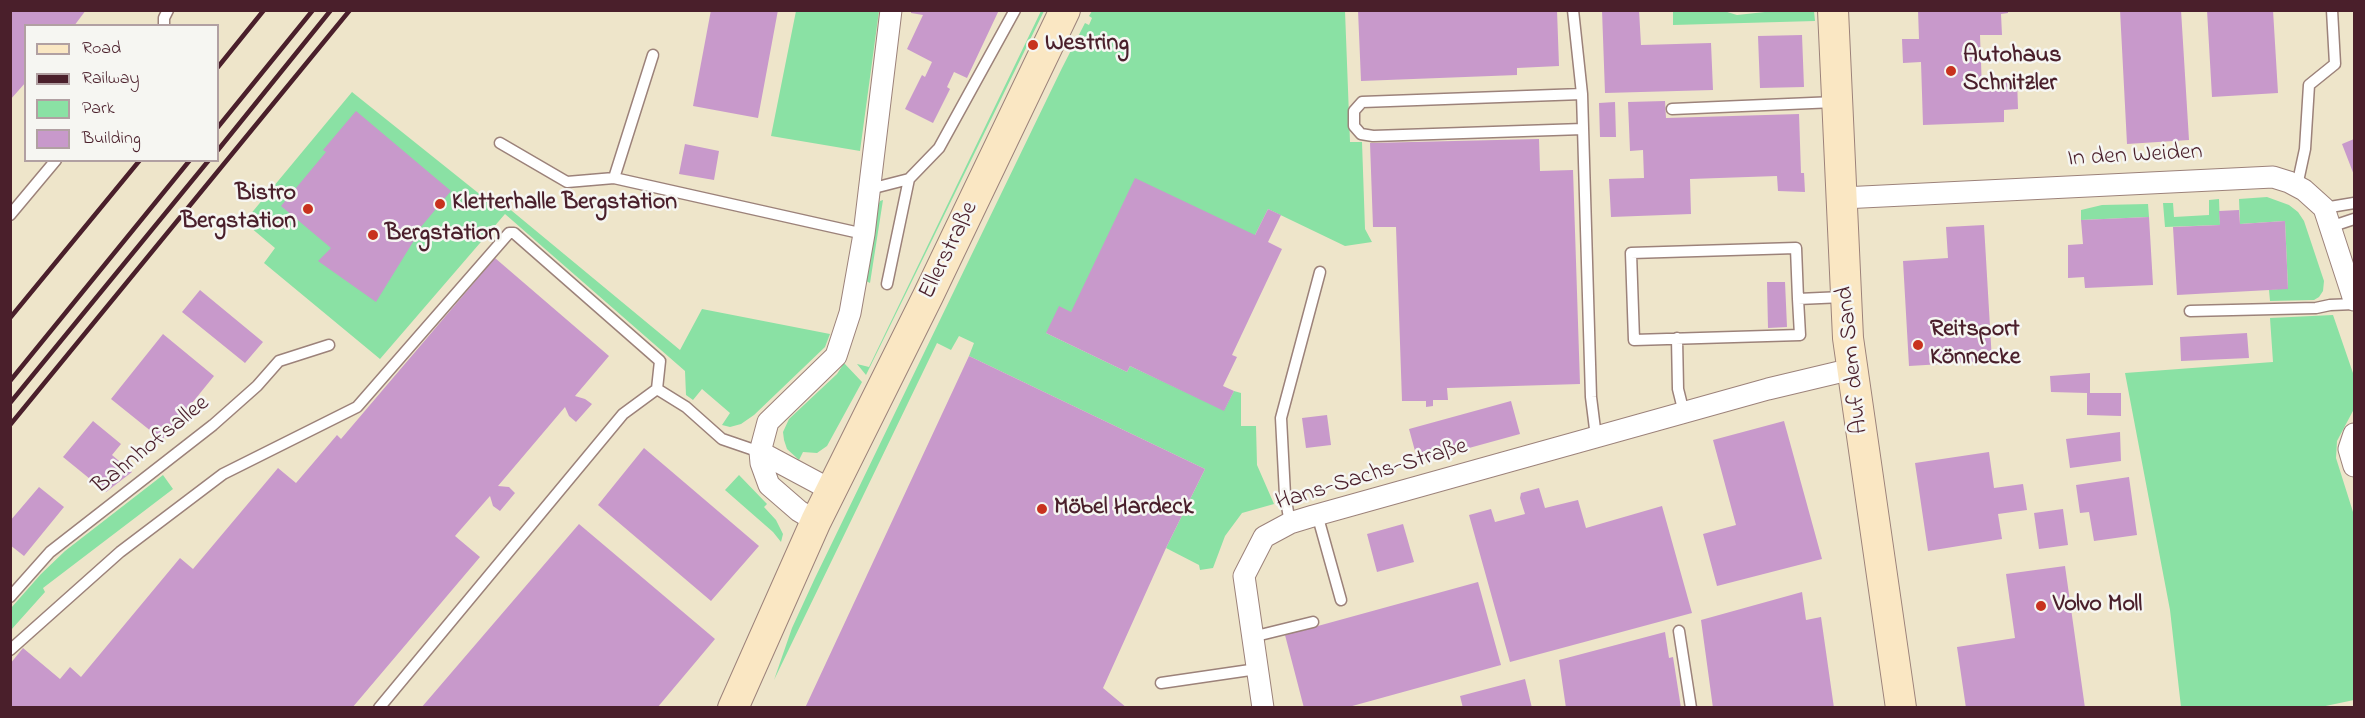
<!DOCTYPE html>
<meta charset="utf-8">
<style>
body{margin:0}
#map{position:relative;width:2365px;height:718px;overflow:hidden;background:#eee5ca;font-family:"Indie Flower",sans-serif}
canvas{display:block}
.frame{position:absolute;inset:0;border:12px solid #4a1f2b;pointer-events:none}
.legend{position:absolute;left:24px;top:24px;width:195px;height:138px;box-sizing:border-box;background:#f6f6f2;border:2px solid #b1a0a2;margin:0;padding:8px 10px;list-style:none;font-size:18px;color:#4a1f2b}
.legend li{display:flex;align-items:center;gap:12px;height:30px}
.legend b{width:30px;border:2px solid #b1a0a2}
</style>
<div id="map">
<canvas width="2365" height="718"></canvas>
<div class="frame"></div>
<ul class="legend">
<li><b style="height:8px;background:#fae7c3"></b>Road</li>
<li><b style="height:8px;background:#4a1f2b"></b>Railway</li>
<li><b style="height:16px;background:#8ae1a4"></b>Park</li>
<li><b style="height:16px;background:#c899cb"></b>Building</li>
</ul>
</div>
<script>
const c = document.querySelector('canvas').getContext('2d');
c.lineJoin = 'round';
function fill(path, color) { c.fillStyle = color; c.fill(path, 'evenodd'); }
const shape = rows => new Path2D(rows.map(r => 'M' + r).join(''));
function strokePath(path, color, width, dash) { c.strokeStyle = color; c.lineWidth = width; c.lineCap = dash ? 'butt' : 'round'; c.setLineDash(dash || []); c.stroke(path); }
function write(font, color, halo, rows, align = 'center') {
  c.font = font + ' "Indie Flower",sans-serif'; c.lineWidth = 5; c.setLineDash([]); c.textBaseline = 'middle'; c.strokeStyle = halo; c.fillStyle = color; for (const [text, x, y, turn = 0] of rows) {
    c.save(); c.translate(x, y); c.rotate((+turn || 0) * Math.PI / 180); c.textAlign = isNaN(turn) ? turn : align; if (halo) c.strokeText(text, 0, 0); c.fillText(text, 0, 0); c.restore();
  }
}
const green = shape([
 [796,11,879,11,860,151,771,136],
 [1041,11,1044,11,1025,50,866,375,857,364,869,367],
 [1092,11,1345,11,1350,142,1362,142,1365,229,1372,242,1345,246,1268,209,1255,235,1071,312,1046,333,1127,372,1130,366,1224,410,1234,391,1241,393,1241,426,1256,426,1257,465,1274,504,1242,513,1225,536,1213,568,1200,570,1199,565,1166,548,1205,469,969,356,974,343,959,336,951,350,937,343,774,680,792,628,815,578,1062,68,1085,23,1089,25,1092,18,1089,16],
 [1774,11,1814,11,1815,21,1673,25,1673,11,1724,11,1737,15],
 [352,92,492,204,506,206,680,350,702,309,830,334,825,347,754,415,741,424,730,427,722,425,730,413,702,389,693,400,686,395,685,371,505,214,380,359,264,263,275,248,244,222],
 [2267,197,2289,205,2298,212,2304,221,2324,281,2323,291,2319,297,2314,300,2270,301,2269,290,2288,288,2285,221,2240,224,2239,199],
 [2219,199,2220,225,2165,227,2163,203,2173,203,2174,217,2209,215,2209,200],
 [883,200,870,283,864,280,876,210,880,201],
 [2148,204,2149,217,2081,220,2081,210,2102,205],
 [2333,315,2354,376,2354,409,2337,441,2336,458,2353,512,2354,512,2354,700,2316,708,2181,707,2170,610,2125,373,2273,362,2270,318],
 [844,363,862,382,827,446,817,453,803,452,799,460,787,449,784,440,783,432,789,419,837,374],
 [163,475,173,489,43,588,45,592,11,630,11,608,41,574,65,551],
 [739,475,767,504,764,507,776,520,783,534,781,542,773,532,725,490]
]);
const building = shape([
 [10,10,86,10,74,26,26,26,26,82,10,100],
 [711,10,778,10,758,118,693,106],
 [911,10,999,10,967,78,954,72,947,87,950,89,933,123,905,109,922,75,925,77,932,62,907,49,923,15,911,13],
 [1358,10,1557,10,1559,66,1517,68,1517,75,1361,81],
 [1602,10,1639,10,1641,45,1711,43,1713,90,1605,93],
 [1918,10,2008,10,2008,13,2001,14,2002,35,1980,35,1982,90,2002,89,2001,79,2017,79,2018,109,2004,110,2004,122,1923,125,1921,62,1903,63,1902,39,1919,39],
 [2120,10,2181,10,2189,140,2127,144],
 [2207,10,2273,10,2278,93,2212,97],
 [1802,35,1804,87,1760,88,1758,36],
 [1665,101,1666,118,1799,114,1801,173,1804,173,1805,192,1778,191,1777,176,1690,179,1691,214,1611,217,1609,179,1644,178,1643,150,1630,151,1628,102],
 [1615,102,1616,137,1600,137,1599,103],
 [356,111,451,191,420,228,421,229,376,302,318,261,331,248,281,206,326,152,323,150],
 [1539,139,1540,171,1573,170,1580,384,1447,388,1448,400,1433,400,1433,406,1426,407,1426,401,1402,401,1396,227,1373,227,1370,143],
 [2354,139,2354,175,2342,144],
 [685,144,719,151,714,180,679,174],
 [1135,178,1255,235,1268,209,1281,215,1268,242,1282,249,1232,355,1237,357,1223,386,1234,391,1224,411,1130,366,1127,372,1046,333,1059,306,1071,312],
 [2239,210,2240,224,2285,221,2288,289,2177,295,2173,227,2220,225,2219,211],
 [2149,217,2153,285,2085,288,2084,277,2068,278,2068,245,2083,244,2081,220],
 [1984,225,1992,361,1909,366,1903,261,1948,258,1946,227],
 [495,258,609,356,575,396,585,399,592,404,576,422,569,416,565,407,498,486,509,487,515,493,500,511,493,506,490,496,455,536,480,557,352,708,10,708,10,664,23,648,60,679,70,667,81,677,180,558,193,569,278,468,296,483,337,435,341,439],
 [1767,282,1785,282,1787,327,1768,328],
 [200,290,263,342,245,363,182,312],
 [2247,333,2249,358,2181,361,2180,337],
 [163,334,214,376,162,440,111,399],
 [969,356,1205,469,1166,548,1103,688,1127,708,805,708],
 [2090,373,2090,393,2121,393,2121,416,2087,415,2087,393,2051,392,2050,376],
 [1511,401,1520,434,1418,462,1409,429],
 [1327,415,1331,445,1306,448,1302,418],
 [93,421,121,444,112,455,132,472,106,492,63,457],
 [1784,421,1822,559,1717,586,1703,534,1736,525,1713,440],
 [2120,432,2121,461,2070,468,2066,439],
 [644,448,759,546,711,601,598,505],
 [1989,452,1994,488,2023,484,2027,510,1998,514,2002,539,1928,551,1915,463],
 [2129,477,2137,535,2094,541,2089,512,2080,513,2076,485],
 [39,487,64,507,24,556,10,545,10,521],
 [1539,488,1545,508,1578,500,1586,528,1662,506,1692,613,1510,662,1469,515,1491,509,1495,522,1525,514,1520,498,1521,493],
 [2063,509,2068,545,2039,549,2034,513],
 [579,524,715,639,657,708,421,708],
 [1403,524,1414,562,1377,572,1367,534],
 [2065,566,2085,708,1966,708,1957,647,2015,638,2006,574],
 [1478,582,1501,665,1345,708,1304,708,1285,635],
 [1802,592,1806,620,1821,617,1834,708,1713,708,1701,620],
 [1665,632,1669,658,1673,657,1681,708,1566,708,1559,660],
 [1525,679,1532,708,1463,708,1460,696]
]);
const lane = shape([
 [1573,10,1582,94,1591,397,1596,437],
 [164,26,164,18,168,10],
 [653,55,614,178,864,234],
 [1582,94,1362,102,1354,111,1354,126,1361,134,1373,136,1583,129],
 [1672,109,1835,102],
 [500,143,567,182,614,178],
 [2297,186,2305,149,2309,85,2335,64,2332,10],
 [870,189,909,179,939,148,1015,10],
 [2324,208,2354,203],
 [10,215,56,160],
 [2330,227,2354,219],
 [887,284,909,179],
 [1798,299,1800,335,1634,340,1631,253,1796,248,1798,299,1843,297],
 [2190,311,2316,308,2330,305,2354,304],
 [1677,338,1678,389,1684,413],
 [1317,514,1341,600],
 [1290,523,1285,495,1281,418,1320,272],
 [10,597,50,552,213,425,257,386,279,361,329,345],
 [1679,631,1691,708],
 [1252,637,1313,622],
 [10,650,120,552,223,474,357,407,509,233,514,233,660,361,657,389],
 [1161,683,1257,669],
 [379,708,623,414,657,389,686,407,722,439,760,452]
]);
const street = shape([
 [1842,198,2273,177,2289,182,2304,190,2324,208,2354,300],
 [2354,434,2349,449,2354,466],
 [760,452,831,490],
 [816,521,799,511,769,485,761,463,760,452,768,422,836,356,850,313,864,234,891,10],
 [1263,708,1244,576,1264,537,1290,523,1313,516,1768,389,1852,369]
]);
const secondary = shape([
 [1833,10,1848,338,1901,708],
 [733,708,816,521,928,296,1065,10]
]);
const rail = shape([
 [218,67,264,10],
 [218,127,313,10],
 [218,150,331,10],
 [10,318,140,160],
 [10,381,190,160],
 [10,403,209,160],
 [10,425,350,10]
]);
const markers = [
 [1033,45,6,"#c8321e"],
 [1951,71,6,"#c8321e"],
 [440,204,6,"#c8321e"],
 [308,209,6,"#c8321e"],
 [373,235,6,"#c8321e"],
 [1918,345,6,"#c8321e"],
 [1042,509,6,"#c8321e"],
 [2041,606,6,"#c8321e"]
];
const poiNames = [
 ["Westring",1045,45],
 ["Autohaus",1963,57],
 ["Schnitzler",1963,85],
 ["Bistro",296,195,"right"],
 ["Bergstation",296,223,"right"],
 ["Kletterhalle Bergstation",452,204],
 ["Bergstation",385,235],
 ["Reitsport",1930,331],
 ["Könnecke",1930,359],
 ["Möbel Hardeck",1054,509],
 ["Volvo Moll",2053,606]
];
const streetNames = [
 ["In den Weiden",2135,157,-3],
 ["Ellerstraße",950,251,-64],
 ["Auf dem Sand",1854,360,-96],
 ["Bahnhofsallee",152,446,-39],
 ["Hans-Sachs-Straße",1372,476,-17]
];
fill(green, '#8ae1a4');
fill(building, '#c899cb');
strokePath(lane, '#9c827a', 13);
strokePath(street, '#9c827a', 23);
strokePath(secondary, '#9c827a', 32);
strokePath(lane, '#fff', 10);
strokePath(street, '#fff', 21);
strokePath(secondary, '#fae7c3', 30);
strokePath(rail, '#4a1f2b', 4.5);
for (const [x, y, r, color] of markers) { const dot = new Path2D(); dot.arc(x, y, r, 0, 2 * Math.PI); c.fillStyle = color; c.fill(dot); strokePath(dot, '#f6f6f2', 2); }
write('bold 24px', '#4a1f2b', '#f6f6f2', poiNames, 'left');
write('24px', '#4a1f2b', '#f6f6f2', streetNames);
</script>
